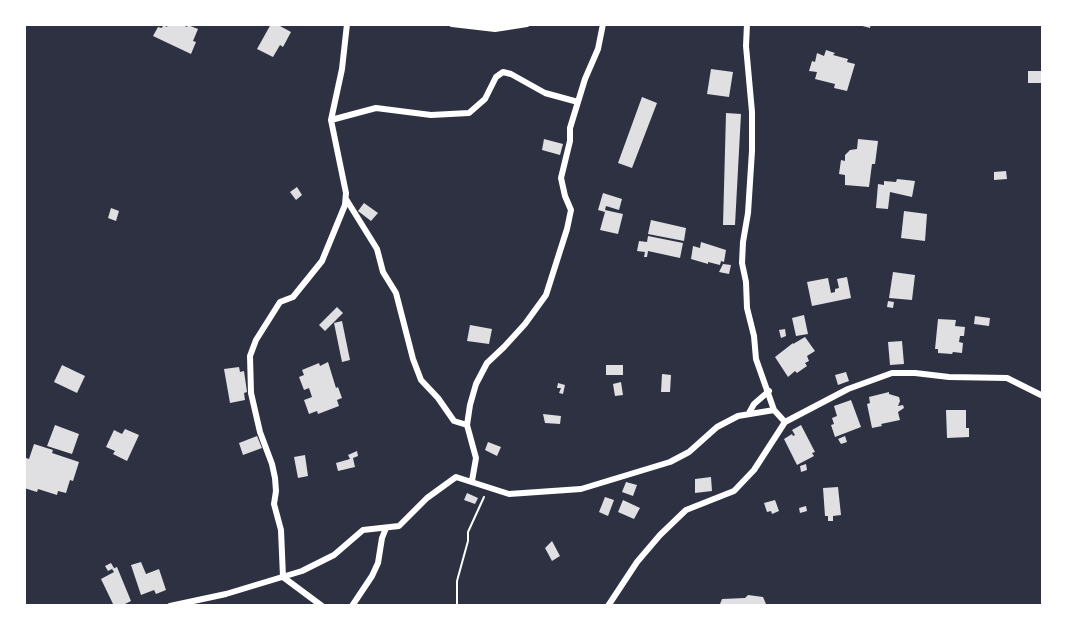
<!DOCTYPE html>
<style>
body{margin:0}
#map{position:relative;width:1067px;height:630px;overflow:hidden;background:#2d3142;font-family:Quicksand,sans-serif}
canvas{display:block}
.frame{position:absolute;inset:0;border:26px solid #fff;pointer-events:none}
</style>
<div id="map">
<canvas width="1067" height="630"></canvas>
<div class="frame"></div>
</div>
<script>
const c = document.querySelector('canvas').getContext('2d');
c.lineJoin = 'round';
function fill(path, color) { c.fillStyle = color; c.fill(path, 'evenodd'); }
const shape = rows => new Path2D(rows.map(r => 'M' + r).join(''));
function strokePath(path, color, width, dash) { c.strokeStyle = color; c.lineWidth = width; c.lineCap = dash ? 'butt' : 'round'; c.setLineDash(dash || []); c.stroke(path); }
const building = shape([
 [168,24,180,24,187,27,188,25,198,29,193,41,196,42,191,54,153,36,158,27,162,28,163,25,167,27],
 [271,24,281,24,280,26,291,32,283,47,280,45,273,57,257,49],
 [855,24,871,24,870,28],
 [826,50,835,53,833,55,848,59,847,62,855,64,847,91,834,88,835,84,815,79,817,72,809,71,812,61,815,62,817,53,824,56],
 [711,69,733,72,729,97,707,94],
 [1028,71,1043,71,1043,83,1028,83],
 [642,97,657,103,632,168,618,163],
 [726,113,741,114,735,225,723,225],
 [544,139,563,144,560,155,542,150],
 [858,139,878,141,875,164,872,164,869,187,845,185,845,175,839,174,841,160,845,161,845,155,850,150,857,149],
 [1006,171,1007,179,994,180,994,172],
 [897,179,915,181,912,197,890,192,888,209,876,208,878,184,884,185,884,181,896,182],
 [297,187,302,195,296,200,290,192],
 [603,193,622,199,619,210,606,206,605,210,623,214,618,234,600,230,605,212,598,210],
 [364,203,378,213,371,221,358,211],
 [111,208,119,211,116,221,108,218],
 [904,211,927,214,925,241,901,238],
 [651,220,686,228,684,241,648,234],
 [648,236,683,243,680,258,648,251,647,257,644,257,645,252,637,251,639,241,647,242],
 [701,242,726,250,724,262,721,261,720,265,708,262,708,264,691,259,693,246,700,248],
 [723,264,731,265,729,274,719,272],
 [893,272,915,275,912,300,889,298],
 [847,277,851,298,812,306,807,282,828,278,831,293,835,292,835,289,839,288,837,279],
 [888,301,894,302,893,308,887,307],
 [337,307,343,313,325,331,319,325],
 [804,315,808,334,796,336,792,318],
 [975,316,990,318,989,326,974,324],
 [938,319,956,320,955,326,965,327,964,336,960,336,959,342,963,343,962,353,953,352,952,354,938,353,938,349,935,349],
 [342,321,350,360,342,362,334,323],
 [470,325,492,329,489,344,467,341],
 [785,329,786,336,781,338,779,330],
 [805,337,815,351,807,356,809,361,805,363,807,366,797,373,795,371,788,377,775,357,793,343,793,344],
 [902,341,904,364,890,365,888,342],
 [328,362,336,388,338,387,342,398,337,400,339,406,318,414,317,411,309,414,304,400,312,397,309,388,304,390,299,377,304,375,302,370,319,363,320,366],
 [62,365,85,376,77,393,54,382],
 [606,365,623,365,623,375,606,375],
 [239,367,240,372,244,371,247,392,244,393,245,400,230,403,224,369],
 [846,372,849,381,838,385,835,375],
 [662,374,671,375,670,392,661,392],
 [621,382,623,395,615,396,613,384],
 [558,383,565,385,563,394,559,393,561,388,557,388],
 [889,392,889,394,899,397,900,401,898,406,903,405,904,408,898,412,900,420,881,424,882,426,872,428,867,404,870,403,869,397],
 [851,400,861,427,835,437,831,425,834,424,832,418,837,416,834,406],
 [946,410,966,410,966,428,969,428,969,437,947,438],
 [543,414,561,416,560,424,545,423],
 [55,425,79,434,72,454,47,446],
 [801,425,815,452,812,453,814,456,797,465,784,439,792,434,793,436,795,435,792,430],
 [125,429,139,435,127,461,113,454,115,451,106,447,114,430,122,434],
 [257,436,262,448,243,455,239,443],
 [845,436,847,442,841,444,838,439],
 [488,442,501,447,497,456,485,450],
 [34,444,53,450,52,453,79,462,73,481,70,480,66,493,58,491,57,495,38,489,37,492,24,488,24,463,26,458,29,459],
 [357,451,358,456,353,458,355,467,338,471,336,463,350,459,348,455],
 [305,455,308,476,298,478,294,457],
 [806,464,807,470,801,472,800,466],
 [711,477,712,491,695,493,695,479],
 [626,482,637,485,633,496,622,492],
 [838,487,841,515,833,516,833,521,828,521,828,516,825,516,823,488],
 [467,493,478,498,475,504,464,500],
 [605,497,614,500,608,516,599,512],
 [623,500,640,508,634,519,618,512],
 [775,500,779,511,772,514,771,511,767,512,764,503],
 [806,506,807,511,800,513,799,508],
 [552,541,560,556,552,561,545,548],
 [141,562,146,574,159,569,166,590,156,594,154,590,141,595,131,565],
 [111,563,114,568,108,571,105,566],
 [117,567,131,601,121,606,114,606,101,579,114,572,112,569],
 [748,595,763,597,766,604,772,606,726,606,720,604,722,599,745,598]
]);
const path = shape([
 [457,606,457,581,468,541,468,532,484,497]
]);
const minor = shape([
 [452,24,495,29,527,24],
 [747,24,746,46,752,112,752,151,748,213,743,242,742,263,746,282,747,308,754,336,756,359,774,410],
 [331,120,342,69,347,24],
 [346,199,377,249,383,272,396,293,413,359,421,380,438,398,454,421,467,425],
 [749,413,754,404,769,391],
 [472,481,476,458,467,425,470,405,476,384,487,363,504,347,525,324,546,295,567,229,571,210,565,196,561,178,570,141,570,128,585,79,598,49,603,24],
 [170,606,226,594,302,571,334,555,363,530,399,526,427,498,456,477,509,494,581,489,670,462,689,452,717,427,738,416,774,410,785,422],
 [322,606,283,577,281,530,274,504,276,491,275,478,272,464,260,432,251,393,250,356,256,340,280,302,293,297,322,261,345,205,346,193,331,120,376,108,431,115,469,113,485,99,496,77,503,72,511,74,545,93,578,102],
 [352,606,372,576,378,563,382,538,386,528],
 [608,606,637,562,660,535,686,510,734,491,754,470,785,422,848,389,892,373,915,373,949,377,1007,378,1043,396]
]);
fill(building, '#e0e0e3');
strokePath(path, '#fff', 2);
strokePath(minor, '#fff', 6);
</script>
